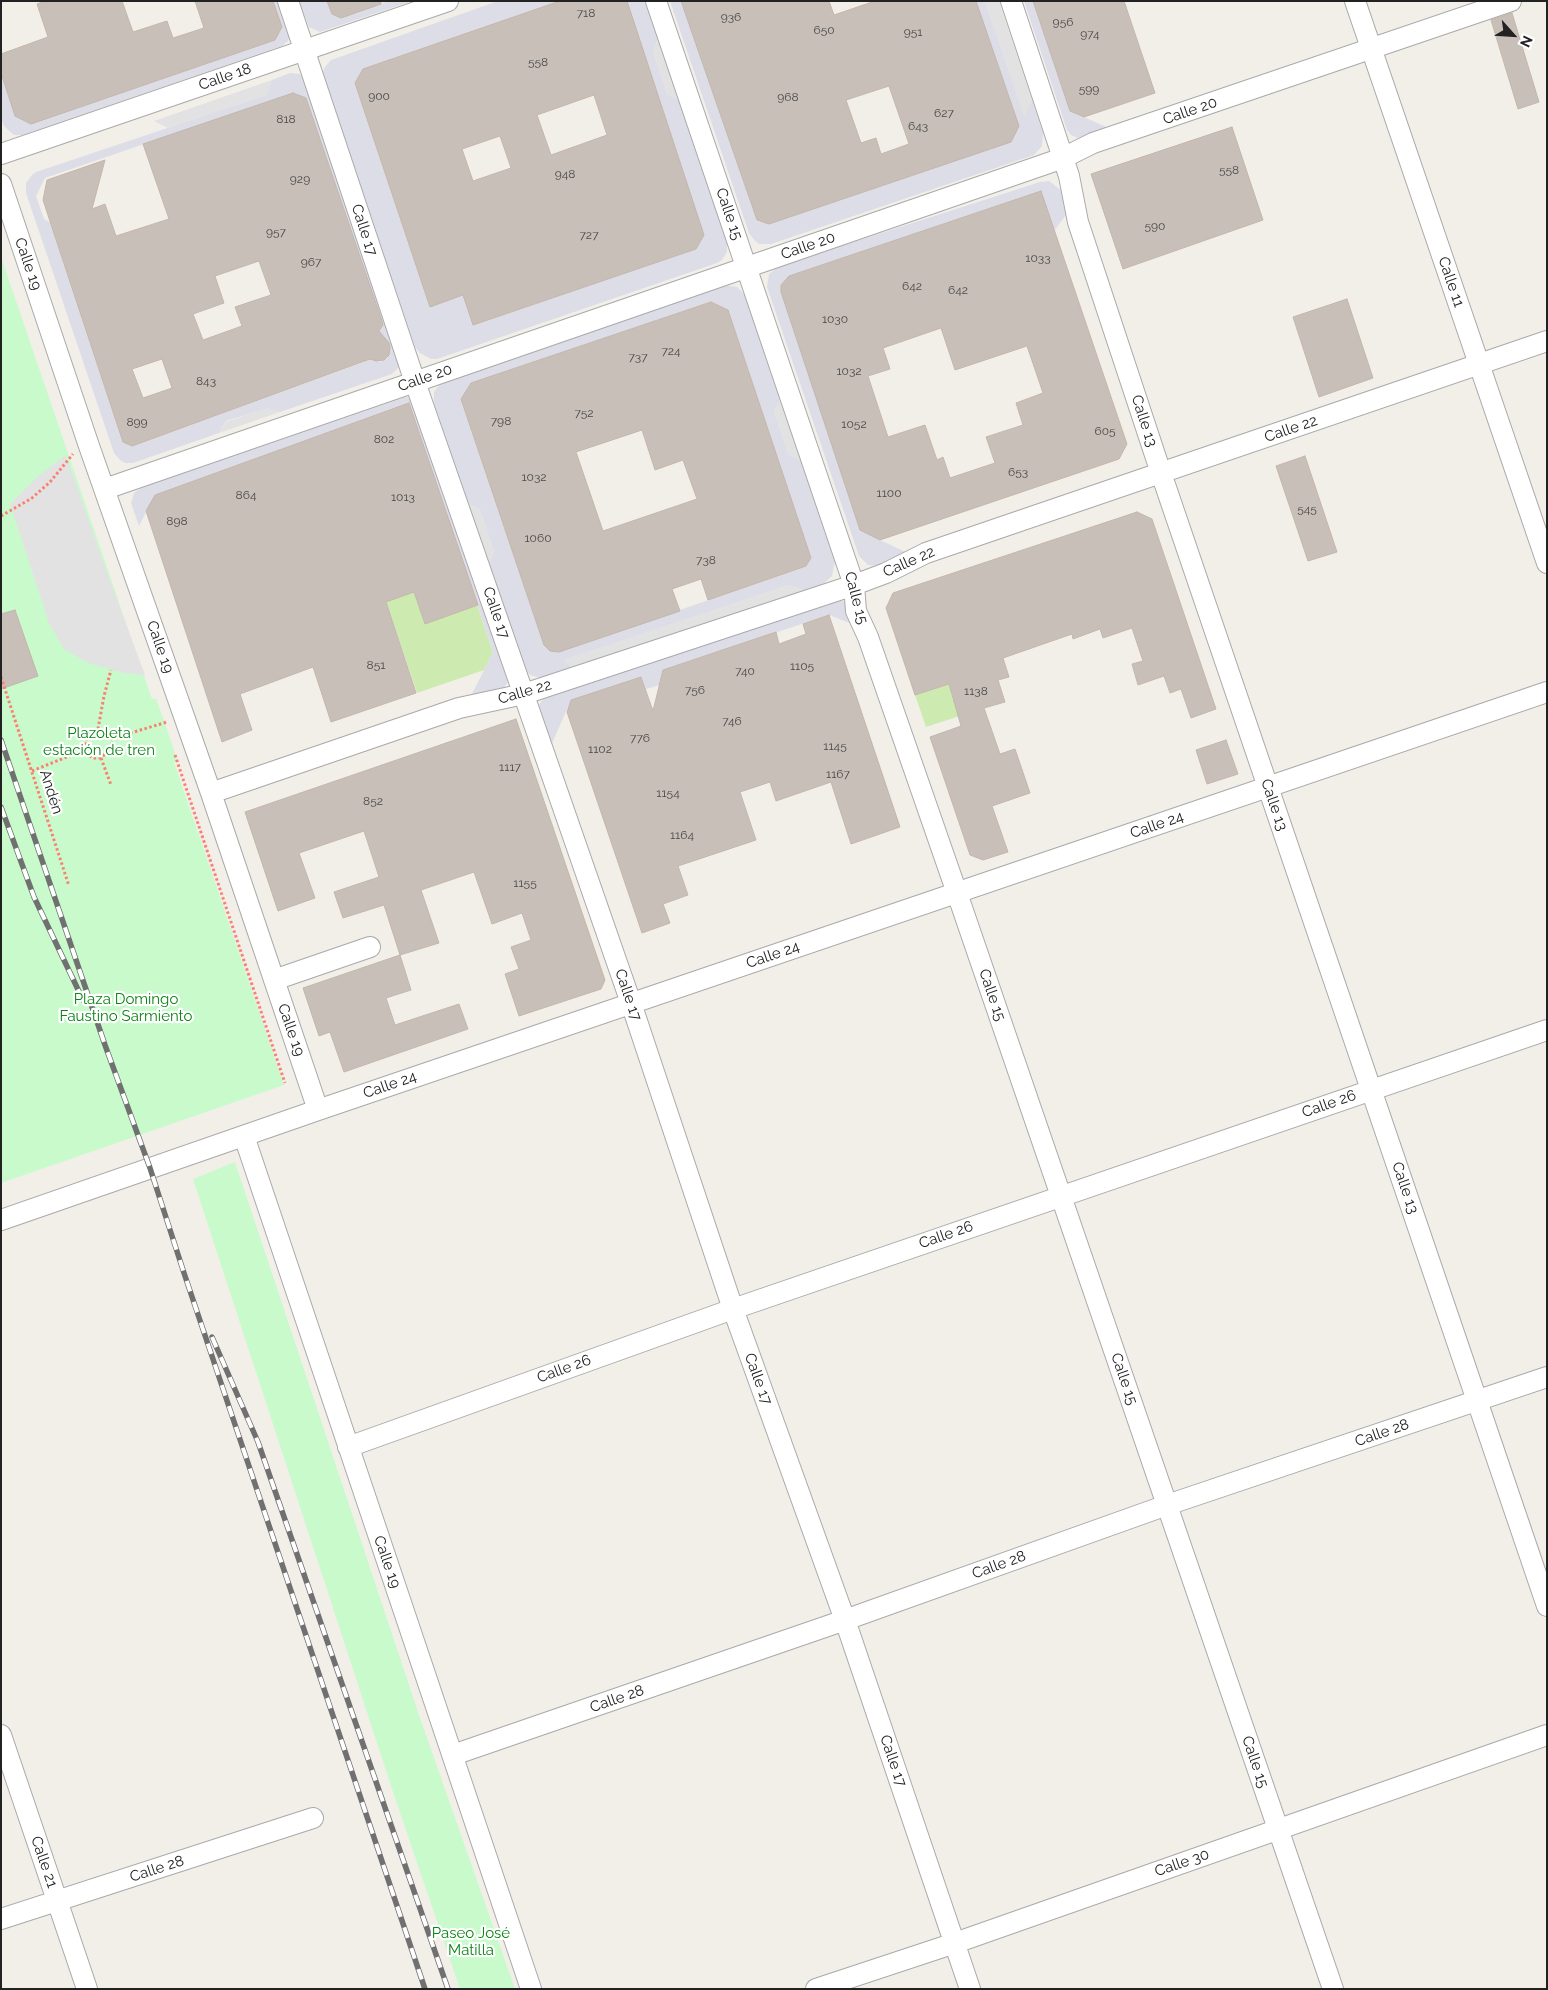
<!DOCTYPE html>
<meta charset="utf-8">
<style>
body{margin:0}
#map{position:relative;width:1548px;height:1990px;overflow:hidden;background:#f2efe9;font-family:Raleway,sans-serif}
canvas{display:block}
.frame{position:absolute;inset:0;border:2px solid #222;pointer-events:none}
.north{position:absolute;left:1488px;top:10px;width:50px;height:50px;-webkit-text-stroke:4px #fff;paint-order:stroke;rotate:116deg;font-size:14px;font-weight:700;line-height:20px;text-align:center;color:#222}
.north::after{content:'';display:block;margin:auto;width:18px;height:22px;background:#222;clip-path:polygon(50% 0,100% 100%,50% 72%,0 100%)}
</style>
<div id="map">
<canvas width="1548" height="1990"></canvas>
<div class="frame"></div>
<div class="north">N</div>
</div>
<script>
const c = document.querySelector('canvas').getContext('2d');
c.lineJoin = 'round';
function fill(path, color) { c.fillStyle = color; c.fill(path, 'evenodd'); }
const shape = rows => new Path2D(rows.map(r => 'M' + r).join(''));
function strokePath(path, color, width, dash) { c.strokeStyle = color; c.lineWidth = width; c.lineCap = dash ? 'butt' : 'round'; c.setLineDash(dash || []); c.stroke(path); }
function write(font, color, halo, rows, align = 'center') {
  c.font = font + ' Raleway,sans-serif'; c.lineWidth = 4.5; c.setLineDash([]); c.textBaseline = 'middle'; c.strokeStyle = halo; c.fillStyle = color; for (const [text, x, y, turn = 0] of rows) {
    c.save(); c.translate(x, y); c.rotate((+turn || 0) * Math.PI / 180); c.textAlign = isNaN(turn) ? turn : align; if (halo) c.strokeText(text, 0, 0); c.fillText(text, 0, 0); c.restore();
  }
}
const grass = shape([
 [414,592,425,624,477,605,493,652,484,670,417,693,386,602],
 [949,684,953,700,966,714,926,727,915,695]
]);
const park = shape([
 [1,257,152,699,156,699,165,723,177,760,174,762,284,1085,1,1183],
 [235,1162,419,1715,515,1989,460,1989,393,1792,193,1179]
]);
const parking = shape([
 [985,1,999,1,1032,100,1024,117],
 [658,39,679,100,667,94,653,51],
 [272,80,266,95,168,128,154,121],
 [780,400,801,461,789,455,774,412],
 [269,407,280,412,219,433,226,422],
 [66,455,105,567,145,675,124,673,88,663,64,649,49,623,10,504,37,477],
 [468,503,480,510,494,552,489,564],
 [789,585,805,591,574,668,562,660]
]);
const plaza = shape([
 [273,1,280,1,290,36,288,41,282,46,23,135,14,135,4,126,1,118,1,73,15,116,31,124,275,40,282,27],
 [299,1,327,1,332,14,341,18,389,1,412,1,320,32,309,27],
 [498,1,560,1,363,69,355,83,430,306,463,295,473,325,696,249,627,1,645,1,658,39,653,51,667,94,679,100,727,243,727,252,722,260,717,263,437,359,431,359,420,353,415,347,323,72,325,67,331,60],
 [670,1,681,1,757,221,769,224,1019,126,976,1,985,1,1024,116,1032,100,1043,133,1042,146,1034,155,771,244,759,244,755,241,749,233],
 [1024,1,1033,1,1070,111,1111,129,1078,138,1071,135,1067,130],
 [290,73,299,74,305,77,400,366,392,374,280,412,268,408,226,421,219,433,133,463,125,463,120,460,114,453,26,193,26,183,32,175,36,172,266,95,272,80],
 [293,93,306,98,383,325,364,362,132,446,123,442,51,223,44,219,36,196,45,178],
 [389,343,390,351,387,358,380,362,370,358],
 [1049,181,1061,190,1069,211,1054,231,1040,191,789,276,781,285,781,292,809,374,880,540,912,555,881,566,868,565,859,556,767,287,769,274,779,266,1040,182],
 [724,285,737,287,745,295,780,400,774,412,789,455,801,461,835,561,832,576,821,586,805,591,789,585,563,660,574,668,541,678,530,675,526,670,489,564,494,552,480,510,468,503,434,403,434,392,441,383],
 [711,302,728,310,811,559,805,566,769,579,559,652,550,651,544,645,461,399,471,383],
 [406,397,411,398,509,680,502,691,467,704,493,652,409,403,155,495,139,526,131,503,134,493,141,488],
 [839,599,848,604,857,626,829,615,663,670,660,685,646,689,641,677,571,700,550,748,538,707,544,696]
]);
const building = shape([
 [45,1,122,1,133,32,167,21,173,38,204,28,195,1,273,1,282,27,275,40,31,124,15,116,1,73,1,54,48,37,37,4,45,1],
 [327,1,381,1,381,4,341,18,332,14,327,1],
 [560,1,627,1,704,235,696,249,473,325,463,295,430,307,355,83,363,69,560,1],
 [594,95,607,135,551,155,537,115,594,95],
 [500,136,511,168,473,181,462,149,500,136],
 [681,1,829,1,834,15,875,1,976,1,1019,126,1011,142,769,224,757,220,681,1],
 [889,86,909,144,881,154,876,138,861,143,846,100,889,86],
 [1033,1,1124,1,1155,93,1084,117,1070,111,1033,1],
 [1512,13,1539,102,1518,109,1491,20,1512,13],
 [293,93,306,98,381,318,383,325,379,331,389,343,390,347,389,355,384,360,376,361,370,359,132,446,123,442,43,200,47,180,105,160,92,209,105,204,116,236,169,219,143,144,293,93],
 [259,261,271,295,235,307,242,326,203,340,193,314,224,303,215,276,259,261],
 [162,359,172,388,143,398,132,369,162,359],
 [1232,127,1263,220,1123,269,1091,174,1232,127],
 [1041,191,1127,444,1119,459,880,540,860,530,781,292,781,285,789,276,1041,191],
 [941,328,955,370,1027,346,1043,393,1016,403,1023,425,986,437,995,463,950,478,943,457,937,460,925,425,888,437,868,376,890,369,883,348,941,328],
 [1347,299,1373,378,1319,397,1293,317,1347,299],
 [711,302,728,310,811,558,806,566,708,600,701,579,672,589,680,611,559,652,550,651,544,645,461,399,471,383,711,302],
 [642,430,655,470,683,460,697,499,603,531,576,452,642,430],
 [409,403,478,605,425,624,414,592,386,602,416,693,331,722,313,667,240,694,252,730,222,742,146,511,155,495,409,403],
 [1305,456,1337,552,1308,561,1276,466,1305,456],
 [1137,512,1152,519,1216,709,1191,718,1181,689,1170,693,1164,676,1138,685,1132,664,1143,661,1132,628,1103,638,1100,629,1073,639,1072,634,1003,658,1009,677,998,680,1005,702,984,708,1000,754,1015,749,1030,793,992,806,1008,852,983,860,970,855,930,737,961,726,949,684,915,695,886,608,893,593,1137,512],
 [15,610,38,676,1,689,1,614,15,610],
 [829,615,900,827,851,844,831,782,776,801,770,782,740,792,756,840,678,866,688,895,663,904,670,923,642,933,567,712,571,700,641,677,653,711,663,670,776,632,779,644,806,634,803,624,829,615],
 [516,719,605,980,601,989,519,1016,505,974,519,969,511,947,531,940,522,913,492,924,474,872,421,890,439,943,400,955,384,905,343,918,334,892,379,877,364,831,299,853,315,898,278,911,245,812,516,719],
 [1226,740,1238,774,1207,784,1196,750,1226,740],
 [400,955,411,990,386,998,395,1025,459,1004,468,1029,344,1072,330,1032,319,1036,303,988,400,955]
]);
const path = shape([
 [1,516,32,498,50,482,73,454],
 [1,677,69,886],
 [98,729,110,736,112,743,109,750,101,758,92,758,86,753,85,742,89,734,98,729],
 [98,729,104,696,111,670],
 [111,739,167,722],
 [175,755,285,1083],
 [101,758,111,785],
 [32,771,84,750]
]);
const minor = shape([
 [288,1,415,382,631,1003,733,1309,845,1620,970,1989],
 [656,1,854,585,856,611,868,637,957,893,1333,1989],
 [1011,1,1069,176,1078,222,1161,473,1547,1606],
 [1355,1,1547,563],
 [1,154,448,1],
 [1,184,89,446,211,793,318,1110],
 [105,489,1063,158,1093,143,1511,1],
 [211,793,459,708,524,694,854,585,886,573,926,553,1547,341],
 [274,980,370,947],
 [244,1136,531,1989],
 [1,1220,318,1110,1547,692],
 [348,1447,733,1309,1547,1030],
 [1,1735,87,1989],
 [453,1755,845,1620,1167,1505,1547,1377],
 [1,1919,313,1818],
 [816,1989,955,1943,1547,1735]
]);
const rail = shape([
 [1,740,105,1045,150,1168,184,1273,425,1989],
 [1,807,34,897,83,1000],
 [212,1337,258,1442,448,1989]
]);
const numberNames = [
 ["718",586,13],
 ["936",731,17],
 ["956",1063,22],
 ["650",824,30],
 ["951",913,32],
 ["974",1090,34],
 ["558",538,62],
 ["599",1089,89],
 ["900",379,96],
 ["968",788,97],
 ["627",944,113],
 ["818",286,119],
 ["643",918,126],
 ["558",1229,170],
 ["948",565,174],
 ["929",300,179],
 ["590",1155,226],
 ["957",276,232],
 ["727",589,235],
 ["1033",1038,258],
 ["967",311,262],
 ["642",912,286],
 ["642",958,290],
 ["1030",835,319],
 ["724",671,351],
 ["737",638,357],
 ["1032",849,371],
 ["843",206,381],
 ["752",584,413],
 ["798",501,421],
 ["899",137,422],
 ["1052",854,424],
 ["605",1105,431],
 ["802",384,439],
 ["653",1018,472],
 ["1032",534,477],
 ["1100",889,493],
 ["864",246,495],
 ["1013",403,497],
 ["545",1307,509],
 ["898",177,521],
 ["1060",538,538],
 ["738",706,560],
 ["851",376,665],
 ["1105",802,666],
 ["740",745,671],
 ["756",695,690],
 ["1138",976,691],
 ["746",732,721],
 ["776",640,738],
 ["1145",835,746],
 ["1102",600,749],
 ["1117",510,767],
 ["1167",838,774],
 ["1154",668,793],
 ["852",373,801],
 ["1164",682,835],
 ["1155",525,883]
];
const streetNames = [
 ["Calle 18",225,77,-19],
 ["Calle 20",1190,111,-19],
 ["Calle 15",729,214,71],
 ["Calle 17",364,230,72],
 ["Calle 20",808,246,-19],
 ["Calle 19",28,264,71],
 ["Calle 11",1451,282,71],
 ["Calle 20",425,378,-19],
 ["Calle 13",1144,421,72],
 ["Calle 22",1291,429,-19],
 ["Calle 22",909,562,-24],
 ["Calle 15",856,598,75],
 ["Calle 17",496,613,71],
 ["Calle 19",160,647,71],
 ["Calle 22",525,692,-16],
 ["Andén",51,792,72],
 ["Calle 13",1274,805,71],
 ["Calle 24",1157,825,-19],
 ["Calle 24",773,955,-19],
 ["Calle 17",628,995,71],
 ["Calle 15",992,995,71],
 ["Calle 19",291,1030,71],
 ["Calle 24",390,1085,-19],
 ["Calle 26",1329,1104,-19],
 ["Calle 13",1405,1188,71],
 ["Calle 26",946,1235,-19],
 ["Calle 26",564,1369,-20],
 ["Calle 17",758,1379,70],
 ["Calle 15",1124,1379,71],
 ["Calle 28",1382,1433,-19],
 ["Calle 19",387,1562,71],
 ["Calle 28",999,1565,-20],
 ["Calle 28",617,1699,-19],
 ["Calle 17",893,1761,71],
 ["Calle 15",1255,1762,71],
 ["Calle 21",44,1862,71],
 ["Calle 30",1182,1863,-19],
 ["Calle 28",157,1869,-18]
];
const parkNames = [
 ["Plazoleta",99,733],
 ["estación de tren",99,750],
 ["Plaza Domingo",126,999],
 ["Faustino Sarmiento",126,1016],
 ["Paseo José",471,1933],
 ["Matilla",471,1950]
];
fill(grass, '#cdebb0');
fill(park, '#c8facc');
fill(parking, '#e2e2e2');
fill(plaza, '#dddde8');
fill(building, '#c7bfb8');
strokePath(building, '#c4b6ab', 1);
strokePath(minor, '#a9a9a9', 22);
strokePath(path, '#fa8072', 3, [2.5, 2.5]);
strokePath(minor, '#fff', 20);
strokePath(rail, '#707070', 5.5);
strokePath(rail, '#fff', 4, [11]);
write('12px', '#4b4948', null, numberNames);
write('15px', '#222', '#fff', streetNames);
write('15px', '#0c8416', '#fff', parkNames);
</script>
